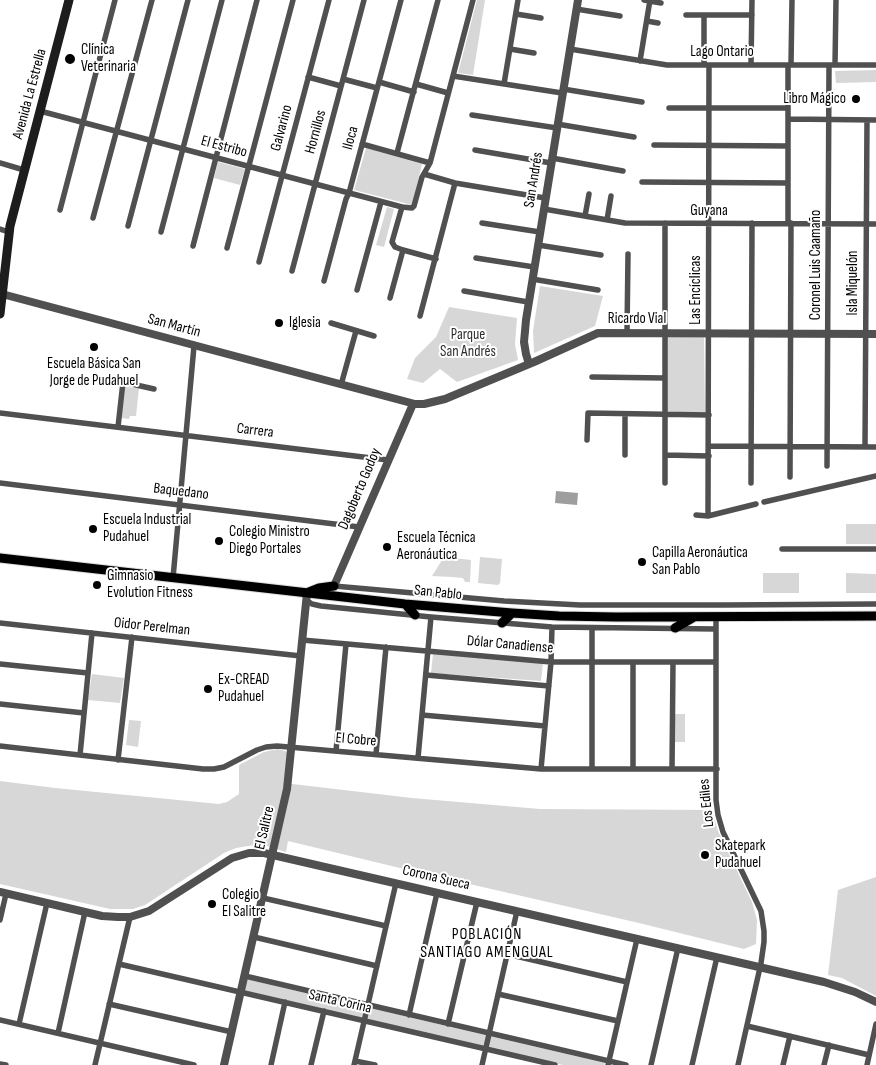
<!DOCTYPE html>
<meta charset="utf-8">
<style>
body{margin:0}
canvas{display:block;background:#fff}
</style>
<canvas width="876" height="1065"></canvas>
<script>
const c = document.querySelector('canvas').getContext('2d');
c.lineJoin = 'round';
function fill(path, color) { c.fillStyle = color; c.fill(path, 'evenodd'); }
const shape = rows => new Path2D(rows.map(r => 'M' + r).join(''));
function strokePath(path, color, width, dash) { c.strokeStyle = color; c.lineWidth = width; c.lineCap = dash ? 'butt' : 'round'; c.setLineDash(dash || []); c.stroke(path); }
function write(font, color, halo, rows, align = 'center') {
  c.font = font + ' "Sofia Sans Condensed",sans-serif'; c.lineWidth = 4; c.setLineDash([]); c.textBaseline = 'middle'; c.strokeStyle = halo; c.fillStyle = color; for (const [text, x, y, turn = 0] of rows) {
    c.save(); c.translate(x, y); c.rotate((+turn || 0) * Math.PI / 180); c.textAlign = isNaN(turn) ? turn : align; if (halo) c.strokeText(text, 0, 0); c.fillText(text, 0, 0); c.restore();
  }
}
const green = shape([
 [477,0,485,0,473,75,458,73],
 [876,70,876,82,836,83,835,71],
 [366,148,422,164,412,205,354,190],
 [218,162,245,169,240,185,214,178],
 [387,207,394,209,384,247,376,245],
 [540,286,603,296,595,326,534,353,533,331],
 [449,307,517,318,515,344,518,360,457,382,440,369,423,383,407,379,415,358,436,337],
 [667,337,704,337,705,413,667,412],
 [125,387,139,388,136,416,130,416,129,419,121,418],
 [846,524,876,524,876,544,846,544],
 [444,557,471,560,470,582,465,582,463,578,452,577,432,576],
 [480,557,502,559,500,583,498,585,478,583],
 [763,573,799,573,799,593,763,593],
 [846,573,876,574,876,593,846,593],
 [433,654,543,663,541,681,431,673],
 [92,674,124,678,120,703,88,700],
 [675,714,685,714,685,742,675,742],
 [129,720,141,721,138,747,126,745],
 [278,749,288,752,284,783,412,798,540,809,712,810,718,831,752,902,757,920,756,944,744,949,639,923,400,868,288,841,286,852,260,844,236,848,224,853,145,905,133,909,110,909,0,884,0,781,55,788,219,804,227,802,239,794,239,765,264,752],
 [876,877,876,996,842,978,828,975,838,890],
 [246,979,605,1063,604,1065,563,1065,243,990]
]);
const water = shape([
 [556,491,578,493,577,505,555,503]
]);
const minor = shape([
 [644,0,661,3],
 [576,9,620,16],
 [516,14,541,18],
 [686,15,752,15],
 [647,21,658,23],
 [510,49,534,53],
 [570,49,667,65,876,65],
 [640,61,650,0],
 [704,65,704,15],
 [751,65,752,0],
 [791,65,792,0],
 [835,65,836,0],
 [453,76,562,93],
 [308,77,341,86],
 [343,79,377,88],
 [379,82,414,92],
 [416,84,448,93],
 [504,84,518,0],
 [563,89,642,102],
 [669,108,788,108],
 [40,111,402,207,412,208,414,206,422,177,430,163,473,0],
 [472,115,557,128],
 [788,119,876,120],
 [557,124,634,137],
 [362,144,430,163],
 [654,145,788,146],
 [475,150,551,163],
 [397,153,438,0],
 [552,158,623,171],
 [0,163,24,170],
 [424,174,455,183,545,198],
 [642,182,788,183],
 [402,207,392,242,395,247,403,250,436,259],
 [544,209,625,223,876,224],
 [60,210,115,0],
 [585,216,589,194],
 [93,218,152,0],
 [607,220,611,196],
 [482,223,540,232],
 [788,223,788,65],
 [128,226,188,0],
 [0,229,9,232],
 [161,232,222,0],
 [538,245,601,255],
 [193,246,257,0],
 [227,248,293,0],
 [476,258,534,267],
 [259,262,329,0],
 [292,271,364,0],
 [532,279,598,290],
 [324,281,346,199,349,193,401,0],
 [357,290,381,202],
 [464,291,528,302],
 [390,298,403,250],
 [420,316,455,183],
 [331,323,374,336],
 [627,333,628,254],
 [592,377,665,378],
 [341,385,356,331],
 [0,413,388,460],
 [118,427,123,382,154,389],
 [587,440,588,413,709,415],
 [709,446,876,447],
 [865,447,867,120],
 [625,455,625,414],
 [665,455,709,456],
 [827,466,829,65],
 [790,477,791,223],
 [0,483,359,527],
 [665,483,665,223],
 [751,483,752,223],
 [764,502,876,476],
 [696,515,708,516,756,504],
 [708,516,709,65],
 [782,549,876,549],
 [173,578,194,346],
 [334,586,504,601,580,605,724,605,876,604],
 [306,600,312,604,321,606,431,617,552,627,716,629],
 [716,617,716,800,718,815,723,832,761,911,764,931,764,942,761,963,738,1065],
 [0,623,301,656],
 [302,640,551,662,716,662],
 [633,662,633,769],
 [0,664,88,673],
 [426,675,549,686],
 [0,704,84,713],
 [422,715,545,726],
 [0,746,203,769,214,769,224,767,257,750,266,747,277,746,541,769,717,769],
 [336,751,346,644],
 [376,754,386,647],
 [80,755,92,633],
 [418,758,431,617],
 [118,760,132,637],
 [541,769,551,662,552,627],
 [592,769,592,628],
 [672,769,673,662],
 [263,898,386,926],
 [0,920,6,894],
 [254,937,377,966],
 [507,954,627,982],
 [119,964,555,1065],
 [245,976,626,1065],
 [498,994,618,1021],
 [109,1004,232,1032],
 [409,1015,437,893],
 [0,1020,194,1065],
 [19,1024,47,903],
 [448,1024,477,902],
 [747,1026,869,1055],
 [58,1033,85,912],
 [355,1061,375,1065],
 [0,1064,6,1065],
 [95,1065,130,917],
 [271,1065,285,1002],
 [311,1065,324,1011],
 [354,1065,396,883],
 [482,1065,517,911],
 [608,1065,637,939],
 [651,1065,678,948],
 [692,1065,717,957],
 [783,1065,790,1036],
 [824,1065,829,1045],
 [867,1065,876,1024]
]);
const tertiary = shape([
 [2,294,415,404,424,404,445,399,534,362,598,333,876,334],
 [529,364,526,354,524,342,526,320,578,0],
 [334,586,413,404],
 [0,892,102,916,118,917,130,917,149,911,232,858,249,853,264,853,824,982,855,992,876,1002],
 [224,1065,287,789,307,593]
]);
const secondary = shape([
 [0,314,10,226,69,0]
]);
const primary = shape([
 [0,558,405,604,512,613,559,616,616,617,876,616],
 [309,592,319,588,334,586],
 [405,604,415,615],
 [502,623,512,613],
 [675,628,694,617]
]);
const markers = [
 [70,59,6,"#000"],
 [856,99,5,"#000"],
 [279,323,5,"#000"],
 [94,347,5,"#000"],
 [93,529,5,"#000"],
 [219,541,5,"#000"],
 [387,547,5,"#000"],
 [642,562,5,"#000"],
 [97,585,5,"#000"],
 [208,689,5,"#000"],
 [705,855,5,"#000"],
 [212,904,5,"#000"]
];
const poiNames = [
 ["Clínica",81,50],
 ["Veterinaria",81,67],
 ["Libro Mágico",846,99,"right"],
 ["Iglesia",289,323],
 ["Escuela Básica San",94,364,"center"],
 ["Jorge de Pudahuel",94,381,"center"],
 ["Escuela Industrial",103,520],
 ["Pudahuel",103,537],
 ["Colegio Ministro",229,532],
 ["Diego Portales",229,549],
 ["Escuela Técnica",397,538],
 ["Aeronáutica",397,555],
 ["Capilla Aeronáutica",652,553],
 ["San Pablo",652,570],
 ["Gimnasio",107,576],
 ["Evolution Fitness",107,593],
 ["Ex-CREAD",218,680],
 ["Pudahuel",218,697],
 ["Skatepark",715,846],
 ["Pudahuel",715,863],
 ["Colegio",222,895],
 ["El Salitre",222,912]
];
const streetNames = [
 ["Lago Ontario",722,52],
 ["Avenida La Estrella",30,94,-75],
 ["Galvarino",282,128,-75],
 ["Hornillos",316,132,-75],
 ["Iloca",351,138,-75],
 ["El Estribo",224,147,15],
 ["San Andrés",534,180,-81],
 ["Guyana",709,211],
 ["Coronel Luis Caamaño",816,265,-90],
 ["Isla Miquelón",853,283,-90],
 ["Las Encíclicas",696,290,-90],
 ["Ricardo Vial",637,319],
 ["San Martín",174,326,15],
 ["Carrera",255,431,7],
 ["Dagoberto Godoy",360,489,-67],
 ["Baquedano",181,492,7],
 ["San Pablo",438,593,6],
 ["Oidor Perelman",152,627,6],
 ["Dólar Canadiense",510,645,5],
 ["El Cobre",356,740,5],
 ["Los Ediles",707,803,-96],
 ["El Salitre",265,828,-77],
 ["Corona Sueca",436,878,13],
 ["Santa Corina",340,1002,13]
];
const parkNames = [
 ["Parque",468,335],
 ["San Andrés",468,352]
];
const neighbourhoodNames = [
 ["POBLACIÓN",487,935],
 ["SANTIAGO AMENGUAL",487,953]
];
fill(green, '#d7d7d7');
fill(water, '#9e9e9e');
strokePath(primary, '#dbdbdb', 11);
strokePath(minor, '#505050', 5.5);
strokePath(tertiary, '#505050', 8);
strokePath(secondary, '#1d1d1d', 9);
strokePath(primary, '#000', 9);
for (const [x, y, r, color] of markers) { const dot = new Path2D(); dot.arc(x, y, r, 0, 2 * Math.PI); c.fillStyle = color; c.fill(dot); strokePath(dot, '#fff', 2); }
write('15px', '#000', '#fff', poiNames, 'left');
write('15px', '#000', '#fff', streetNames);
write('15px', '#2e2e2e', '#fff', parkNames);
c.letterSpacing = '1px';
write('16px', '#000', '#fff', neighbourhoodNames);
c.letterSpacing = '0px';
</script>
